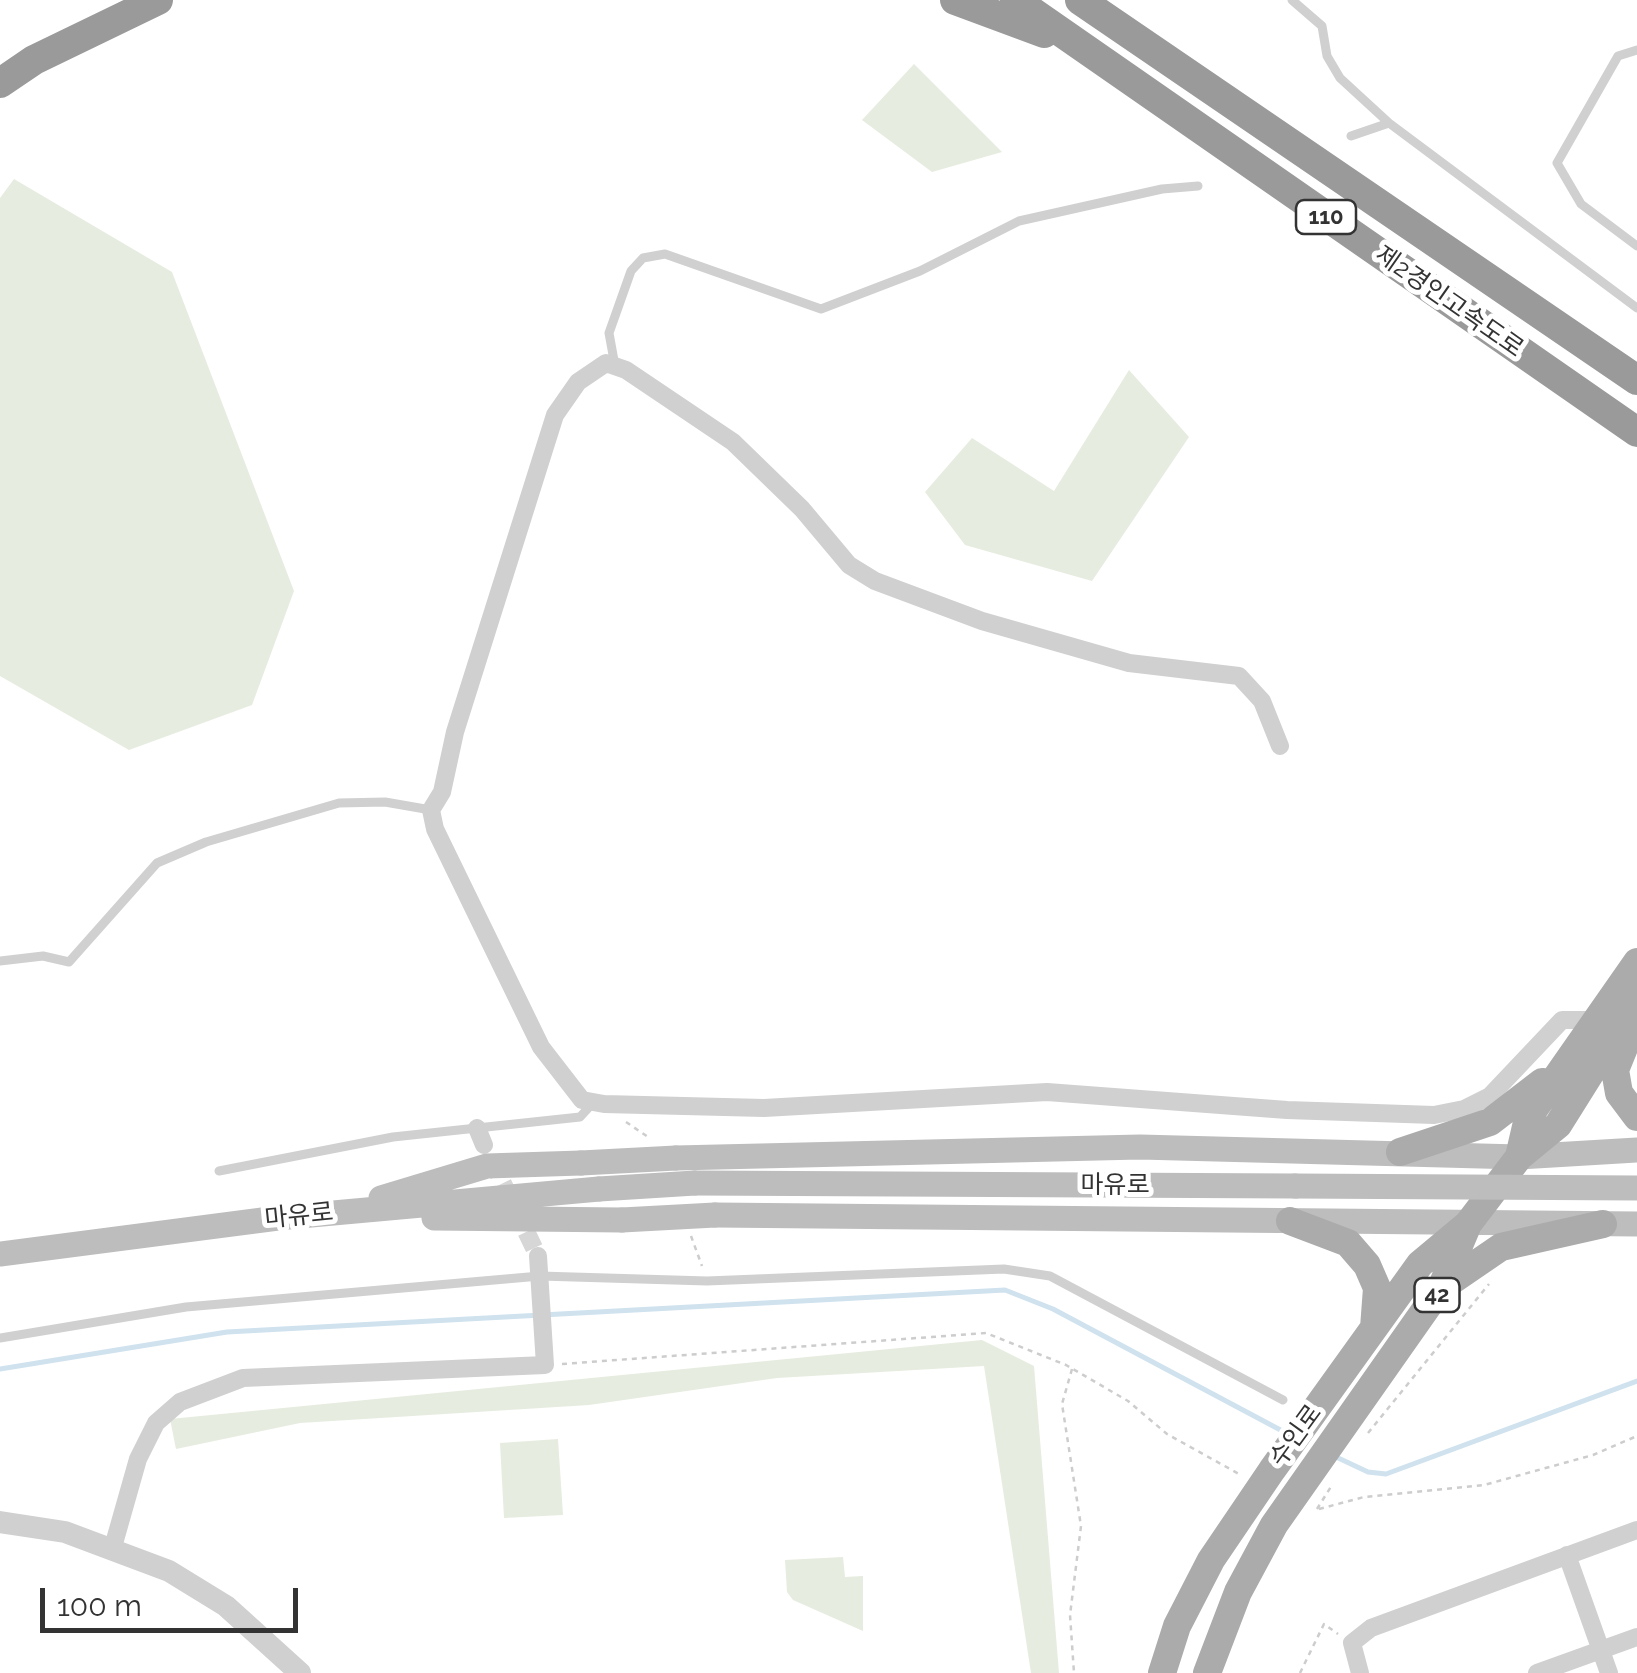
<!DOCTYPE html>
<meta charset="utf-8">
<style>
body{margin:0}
#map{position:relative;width:1637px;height:1673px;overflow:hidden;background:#fff;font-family:Raleway,sans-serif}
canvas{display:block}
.scale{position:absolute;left:40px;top:1588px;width:258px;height:45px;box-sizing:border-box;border:5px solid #333;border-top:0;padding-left:12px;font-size:30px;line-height:35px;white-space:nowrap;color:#333;-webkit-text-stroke:8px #fff;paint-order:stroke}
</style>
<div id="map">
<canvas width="1637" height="1673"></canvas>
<div class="scale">100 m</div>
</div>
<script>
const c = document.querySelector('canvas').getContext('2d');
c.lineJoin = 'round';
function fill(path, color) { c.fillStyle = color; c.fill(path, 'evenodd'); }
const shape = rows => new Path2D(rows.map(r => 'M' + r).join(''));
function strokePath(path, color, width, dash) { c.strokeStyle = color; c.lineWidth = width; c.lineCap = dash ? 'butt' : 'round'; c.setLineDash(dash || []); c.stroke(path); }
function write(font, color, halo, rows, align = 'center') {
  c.font = font + ' Raleway,"Noto Sans KR",sans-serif'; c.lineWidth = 10; c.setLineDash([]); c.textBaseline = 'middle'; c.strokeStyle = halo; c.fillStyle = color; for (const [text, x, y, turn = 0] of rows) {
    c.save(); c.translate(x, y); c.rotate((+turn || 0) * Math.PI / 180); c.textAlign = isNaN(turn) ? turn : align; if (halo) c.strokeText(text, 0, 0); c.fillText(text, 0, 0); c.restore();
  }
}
const green = shape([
 [914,64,1002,152,932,172,862,120],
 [14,179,172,272,294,591,252,705,129,750,0,676,0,198],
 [1129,370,1189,437,1092,581,965,545,925,492,972,438,1054,491],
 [982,1340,1034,1366,1059,1673,1031,1673,984,1366,777,1378,589,1405,300,1423,176,1449,170,1419],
 [558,1439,563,1515,504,1518,500,1443],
 [843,1557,845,1577,863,1576,863,1631,793,1600,787,1592,785,1560]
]);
const stream = shape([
 [0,1369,227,1332,1005,1290,1053,1309,1288,1434],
 [1334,1456,1368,1472,1386,1474,1637,1381]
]);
const minorTunnel = shape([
 [491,1159,538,1256]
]);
const path = shape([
 [626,1122,648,1137],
 [691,1236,702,1266],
 [562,1364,986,1333,1066,1365,1128,1401,1167,1434,1239,1474],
 [1072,1369,1062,1404,1081,1526,1070,1615,1074,1673],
 [1368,1433,1489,1284],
 [1317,1509,1332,1485],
 [1319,1509,1364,1497,1484,1485,1593,1455,1637,1436],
 [1300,1673,1324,1624,1338,1634]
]);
const service = shape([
 [1292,0,1322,26,1327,56,1340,78,1389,123,1637,308],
 [1637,50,1618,56,1557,163,1581,204,1637,246],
 [1351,136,1389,123],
 [615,366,609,333,631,271,643,258,665,254,821,309,920,271,1019,221,1162,189,1198,186],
 [0,961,43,956,69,962,157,863,206,842,339,803,385,802,431,810],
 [219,1171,393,1137,580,1117,592,1104],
 [0,1338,186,1307,540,1276,707,1281,1004,1269,1050,1276,1283,1400]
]);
const minor = shape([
 [1280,746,1262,701,1239,676,1129,663,982,621,875,581,849,565,802,509,733,442,626,370,606,363,578,382,555,415,455,732,442,792,431,810,435,829,541,1047,582,1100,604,1104,764,1108,1047,1092,1287,1110,1434,1115,1464,1109,1490,1096,1562,1020,1597,1020],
 [477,1128,484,1145],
 [113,1547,138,1459,156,1423,180,1402,243,1378,545,1365,538,1256],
 [1567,1555,1609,1673],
 [1360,1673,1352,1643,1371,1628,1637,1530],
 [1537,1673,1637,1637]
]);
const tertiary = shape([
 [0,1522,65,1532,169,1571,226,1606,300,1673]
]);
const secondary = shape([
 [676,1158,1140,1147,1519,1157,1637,1150],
 [695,1183,1295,1186],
 [381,1198,487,1166,581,1163],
 [715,1215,1637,1224],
 [434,1218,622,1220],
 [0,1254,278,1218,599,1189]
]);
const primary = shape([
 [1630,1033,1615,1070,1619,1093,1637,1117],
 [1400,1152,1490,1122,1542,1082],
 [1519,1157,1528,1118,1637,962],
 [1290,1221,1348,1243,1367,1265,1377,1288,1374,1328],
 [1444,1286,1501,1247,1603,1224],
 [1162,1673,1177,1626,1211,1560,1272,1470,1420,1264,1468,1224],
 [1207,1673,1238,1592,1274,1525,1442,1286,1468,1224,1519,1157,1558,1125,1637,999]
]);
const motorway = shape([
 [955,0,1044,33],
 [1015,0,1637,432],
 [1080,0,1637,380],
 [0,83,34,60,158,0]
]);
const secondaryBridge = shape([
 [581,1163,676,1158],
 [1295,1186,1637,1188],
 [599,1189,695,1183],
 [622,1220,715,1215]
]);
const shields = [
 [1326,217,60],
 [1437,1295,45]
];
const shieldNames = [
 ["110",1326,217],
 ["42",1437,1295]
];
const streetNames = [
 ["제2경인고속도로",1449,302,35],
 ["마유로",1115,1185],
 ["마유로",299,1216,-6],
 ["수인로",1296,1436,-54]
];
fill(green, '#e6ecdf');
strokePath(stream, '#cfe2ee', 5);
strokePath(minorTunnel, '#d6d6d6', 18, [18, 9]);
strokePath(path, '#cdcdcd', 2.5, [5, 5]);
strokePath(service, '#d0d0d0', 9);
strokePath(minor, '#d0d0d0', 18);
strokePath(tertiary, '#d0d0d0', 22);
strokePath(secondary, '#bdbdbd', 25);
strokePath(primary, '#ababab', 28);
strokePath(motorway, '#9a9a9a', 30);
strokePath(secondaryBridge, '#bdbdbd', 25);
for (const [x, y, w] of shields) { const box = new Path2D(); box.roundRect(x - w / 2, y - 17, w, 34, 8); c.fillStyle = '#fff'; c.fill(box); strokePath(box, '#333', 2.5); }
write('bold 22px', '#333', null, shieldNames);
write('25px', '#333', '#fff', streetNames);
</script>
